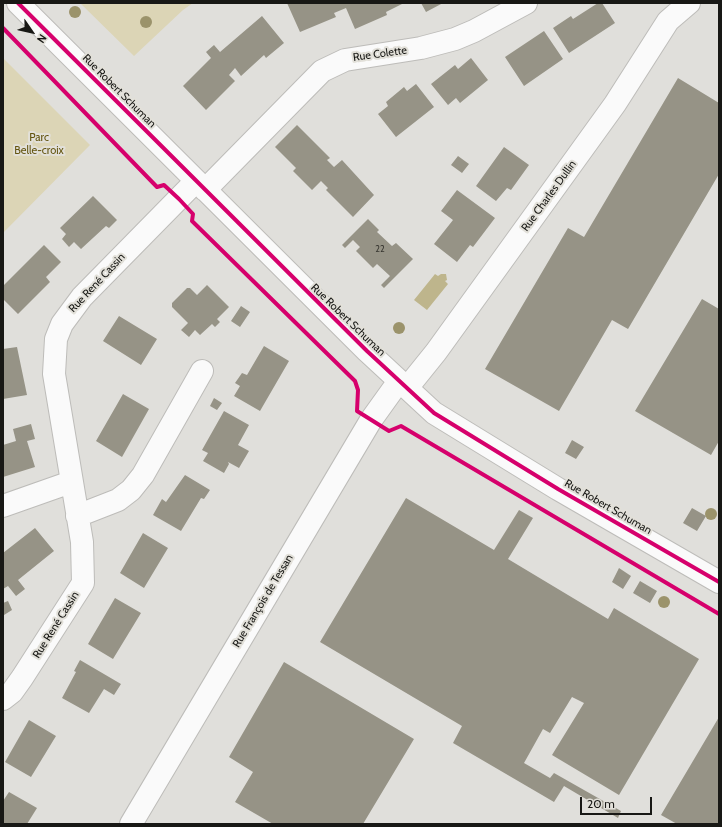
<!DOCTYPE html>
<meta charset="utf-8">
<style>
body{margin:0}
#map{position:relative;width:722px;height:827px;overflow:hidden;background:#e0dfdb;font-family:Cabin,sans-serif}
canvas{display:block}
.frame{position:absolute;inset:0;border:4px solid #181815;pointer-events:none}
.north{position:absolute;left:12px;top:12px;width:40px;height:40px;-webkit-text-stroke:3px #e2e0d9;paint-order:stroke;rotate:124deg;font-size:11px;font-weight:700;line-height:16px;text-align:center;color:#181815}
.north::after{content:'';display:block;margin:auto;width:14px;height:18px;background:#181815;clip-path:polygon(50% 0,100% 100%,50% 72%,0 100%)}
.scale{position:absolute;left:580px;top:797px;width:72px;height:18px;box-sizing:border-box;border:2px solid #181815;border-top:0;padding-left:5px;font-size:12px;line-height:14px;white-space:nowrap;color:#181815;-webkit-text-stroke:3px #e2e0d9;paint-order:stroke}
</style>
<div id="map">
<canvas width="722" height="827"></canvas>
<div class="frame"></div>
<div class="north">N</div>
<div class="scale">20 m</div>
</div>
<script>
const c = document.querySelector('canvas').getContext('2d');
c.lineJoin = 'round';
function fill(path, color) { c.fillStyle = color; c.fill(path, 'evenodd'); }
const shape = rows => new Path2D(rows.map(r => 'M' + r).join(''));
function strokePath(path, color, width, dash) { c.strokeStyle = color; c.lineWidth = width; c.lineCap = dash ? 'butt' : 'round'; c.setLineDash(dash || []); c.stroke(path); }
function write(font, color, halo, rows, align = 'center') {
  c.font = font + ' Cabin,sans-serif'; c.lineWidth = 4; c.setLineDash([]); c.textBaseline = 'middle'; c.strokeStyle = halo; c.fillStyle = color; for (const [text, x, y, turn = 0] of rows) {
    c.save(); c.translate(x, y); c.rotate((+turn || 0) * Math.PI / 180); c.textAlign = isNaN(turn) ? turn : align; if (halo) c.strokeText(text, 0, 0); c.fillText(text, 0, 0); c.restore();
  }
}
const green = shape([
 [80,3,193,3,183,10,134,56],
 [3,58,90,145,3,233]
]);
const water = shape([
 [435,274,438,276,441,274,446,274,447,280,445,281,448,284,427,310,414,300]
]);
const building = shape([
 [287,3,401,3,402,4,386,12,387,15,355,29,346,8,334,13,336,17,300,32],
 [421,3,443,3,426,12],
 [598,3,602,3,615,23,569,53,553,28,571,16,573,19],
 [262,16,284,43,266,58,264,55,241,76,235,68,229,75,235,81,206,110,183,86,211,58,206,52,214,45,220,52],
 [544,31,563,59,524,86,505,57],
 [471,58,488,80,460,103,456,98,448,105,431,84,455,65,458,69],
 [678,78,719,103,719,174,628,329,612,320,559,411,485,369,568,228,584,237],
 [416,84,434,107,396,137,378,114,388,106,386,102,404,87,407,91],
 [297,125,330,158,327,160,334,167,342,160,374,195,353,217,326,190,328,188,321,181,312,190,293,171,296,168,275,147],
 [504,147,529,165,511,190,507,188,496,201,476,186],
 [458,156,469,164,462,173,451,165],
 [457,190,495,218,473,247,470,245,457,262,434,244,453,220,441,211],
 [93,196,117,220,109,228,106,226,81,249,74,242,69,247,62,239,66,234,60,228],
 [368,219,379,230,377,232,392,246,396,243,413,259,384,288,381,285,390,276,377,264,373,268,356,251,360,247,353,240,345,248,342,245],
 [44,245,61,262,46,277,50,282,18,314,3,299,3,286],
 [207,285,229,307,217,319,220,322,215,327,212,324,200,335,195,330,189,337,181,330,188,323,172,307,172,303,187,288,190,288,197,295],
 [702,299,719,309,719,441,711,455,635,411],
 [241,306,250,312,240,327,231,321],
 [119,316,157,339,141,365,103,341],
 [264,346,289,361,260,411,234,396,240,386,235,383,242,373,247,375],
 [17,347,27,395,3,399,3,349],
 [123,394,149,409,122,457,96,441],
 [214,398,222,403,217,410,210,406],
 [224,411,249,425,238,445,249,451,239,468,228,462,229,464,224,473,203,461,208,453,202,450],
 [31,424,35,439,27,441,35,467,3,477,3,445,16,441,13,429],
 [572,440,584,447,576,459,565,453],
 [185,475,210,490,204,499,201,498,181,531,153,515,162,499,166,502],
 [406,498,494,550,519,510,533,518,508,559,608,619,614,608,699,659,619,795,552,755,584,703,572,697,550,733,543,729,524,763,550,778,554,773,621,811,618,818,564,786,554,802,453,743,462,726,320,642],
 [692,508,706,516,697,531,683,523],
 [35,528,54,551,18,580,25,589,16,596,8,586,3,589,3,553],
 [143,533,168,548,144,588,120,573],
 [619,568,631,576,623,589,612,582],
 [640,581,657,591,650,603,633,593],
 [115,598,141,613,113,659,88,644],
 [8,601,12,610,4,615,3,603],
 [80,660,121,684,114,695,104,689,89,713,62,698,76,672,74,671],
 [284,662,414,739,363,824,273,824,235,802,253,772,229,757],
 [719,717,719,824,677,824,661,815],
 [29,720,56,736,31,777,5,762],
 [9,792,37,808,27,824,3,824,3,801]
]);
const minor = shape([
 [18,3,367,351,434,413,558,489,719,582],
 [205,190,322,71,345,60,421,48,455,39,474,31,526,3],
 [407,388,436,352,615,104,668,21,689,3],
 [3,506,71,482],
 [77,516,118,500,131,490,143,475,202,371],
 [3,699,12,692,22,678,83,583,82,542,54,374,56,339,62,324,82,297,196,181],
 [131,824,371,420,399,381]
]);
const cycleway = shape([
 [18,3,367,351,434,413,558,489,719,582],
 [3,28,157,187,164,185,179,199,193,214,192,221,355,381,358,390,357,411,389,431,401,426,719,614]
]);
const trees = [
 [75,12],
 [146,22],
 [399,328],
 [711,514],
 [664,602]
];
const numberNames = [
 ["22",380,249]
];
const streetNames = [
 ["Rue Colette",380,54,-8],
 ["Rue Robert Schuman",119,91,45],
 ["Rue Charles Dullin",549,196,-54],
 ["Rue René Cassin",97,283,-47],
 ["Rue Robert Schuman",348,320,44],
 ["Rue Robert Schuman",608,507,30],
 ["Rue François de Tessan",263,601,-59],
 ["Rue René Cassin",56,625,-58]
];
const parkNames = [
 ["Parc",39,138],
 ["Belle-croix",39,151]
];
fill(green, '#dcd5b6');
fill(water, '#beb58c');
fill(building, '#969386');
strokePath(minor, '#bdbcb9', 24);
strokePath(minor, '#fafafa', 22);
strokePath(cycleway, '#d6006c', 4);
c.fillStyle = '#9b936b';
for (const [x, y] of trees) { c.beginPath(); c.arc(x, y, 6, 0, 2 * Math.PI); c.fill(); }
write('9px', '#383731', null, numberNames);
write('11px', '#181815', '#e2e0d9', streetNames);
write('11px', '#63540f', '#e2e0d9', parkNames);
</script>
